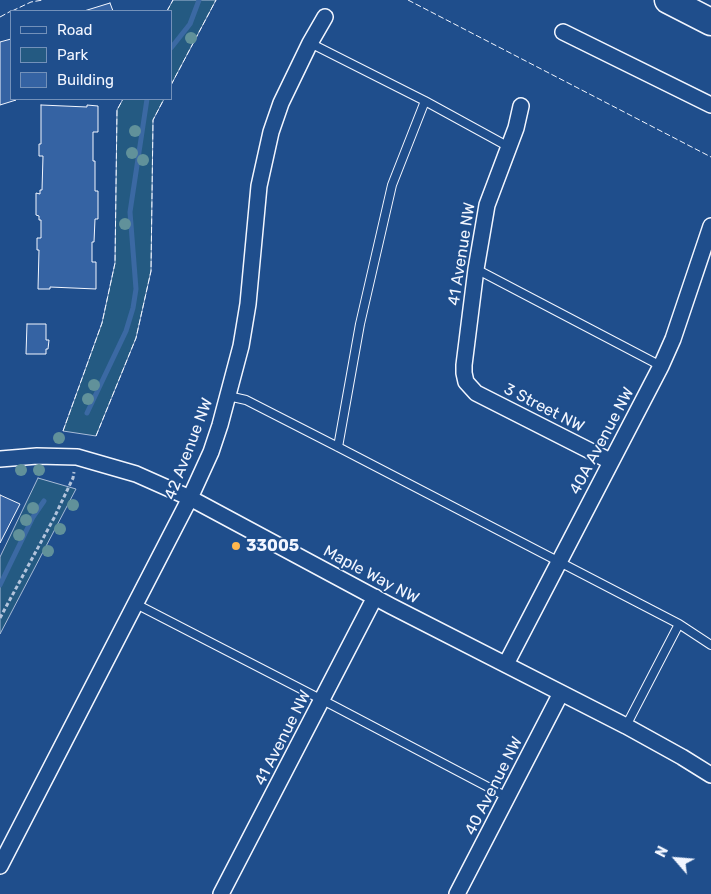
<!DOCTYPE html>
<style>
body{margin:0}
#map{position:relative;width:711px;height:894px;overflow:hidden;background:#1f4e8c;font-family:Rubik,sans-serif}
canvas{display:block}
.legend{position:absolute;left:10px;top:10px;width:162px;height:90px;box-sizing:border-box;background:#1f4e8c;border:1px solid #7391ba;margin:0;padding:6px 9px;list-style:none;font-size:15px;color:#f2f6ff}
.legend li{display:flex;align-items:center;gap:10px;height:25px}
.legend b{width:25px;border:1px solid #7391ba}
.north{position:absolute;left:651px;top:834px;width:50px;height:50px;-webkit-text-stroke:4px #1f4e8c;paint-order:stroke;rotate:297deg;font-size:14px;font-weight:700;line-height:20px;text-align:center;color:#f2f6ff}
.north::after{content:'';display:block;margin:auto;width:18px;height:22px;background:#f2f6ff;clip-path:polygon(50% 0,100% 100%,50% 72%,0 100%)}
</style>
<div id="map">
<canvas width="711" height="894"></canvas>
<ul class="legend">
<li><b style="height:6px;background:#1f4e8c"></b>Road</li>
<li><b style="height:14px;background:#245a82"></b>Park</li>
<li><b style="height:14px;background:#3563a3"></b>Building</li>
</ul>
<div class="north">N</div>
</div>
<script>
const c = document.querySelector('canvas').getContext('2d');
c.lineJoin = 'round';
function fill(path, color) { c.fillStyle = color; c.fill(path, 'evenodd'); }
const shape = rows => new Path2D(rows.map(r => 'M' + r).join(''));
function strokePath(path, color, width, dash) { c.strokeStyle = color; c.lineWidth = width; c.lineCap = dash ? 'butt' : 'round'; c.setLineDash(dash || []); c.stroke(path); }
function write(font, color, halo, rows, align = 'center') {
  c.font = font + ' Rubik,sans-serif'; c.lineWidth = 4; c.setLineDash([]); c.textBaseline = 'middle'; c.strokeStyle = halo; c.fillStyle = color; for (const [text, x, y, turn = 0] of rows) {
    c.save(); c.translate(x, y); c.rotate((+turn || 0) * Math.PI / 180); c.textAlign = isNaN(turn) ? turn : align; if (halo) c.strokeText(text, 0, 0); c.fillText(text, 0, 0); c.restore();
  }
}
const green = shape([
 [173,0,216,0,171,85,171,11,167,11,173,0],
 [123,99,164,99,153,120,151,271,136,338,96,436,63,431,102,323,115,263,117,110,123,99],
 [38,478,76,489,0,634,0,557,38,478]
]);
const stream = shape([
 [171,48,190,24,199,0],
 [87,413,126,331,133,308,136,289,130,212,147,99],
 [0,585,33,517,44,501]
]);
const building = shape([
 [110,3,113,11,84,11,110,3],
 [11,39,11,99,16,100,0,105,0,42,11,39],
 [41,105,87,107,87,105,98,106,98,132,93,132,93,161,95,161,95,191,98,191,98,219,95,219,94,242,92,242,92,262,96,262,96,289,50,287,50,289,38,289,39,250,37,250,37,238,41,238,41,220,39,220,39,216,36,215,36,193,40,194,40,190,42,190,43,156,39,156,39,144,41,144,41,105],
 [27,324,46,324,46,340,49,340,48,349,46,349,46,354,26,354,27,324],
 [0,495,20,504,0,543,0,495]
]);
const path = shape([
 [0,618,54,518,73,478,74,472]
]);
const lane = shape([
 [310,43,425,101,509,147],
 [476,269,661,366],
 [228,396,246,400,338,447,679,624,711,645],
 [338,447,360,324,392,185,425,101],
 [136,604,334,706,507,797],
 [626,726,679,624]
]);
const street = shape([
 [563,32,711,105],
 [521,106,516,128,487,205,476,269,464,365,464,373,466,382,476,393,610,461],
 [0,459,37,456,77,457,136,474,190,498,391,606,626,726,682,757,711,775],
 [506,664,661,366,673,339,711,226],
 [0,866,190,498,211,452,220,425,241,346,248,304,259,186,271,132,281,103,310,43,325,17],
 [221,894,375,597],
 [457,894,561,693]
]);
const highway = shape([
 [668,0,711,22]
]);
const fence = shape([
 [408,0,711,157],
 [12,11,31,2,43,0],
 [167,11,173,0],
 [0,17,11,11],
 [171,85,216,0],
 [63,431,102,323,115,263,117,110,123,99],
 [96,436,136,338,151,271,153,120,164,99]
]);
const trees = [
 [191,38],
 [135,131],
 [132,153],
 [143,160],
 [125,224],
 [94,385],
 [88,399],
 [59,438],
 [21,470],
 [39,470],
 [73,505],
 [33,508],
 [26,520],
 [60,529],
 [19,535],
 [48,551]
];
const markers = [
 [236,546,5,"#ffb74d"]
];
const streetNames = [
 ["41 Avenue NW",462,254,-81],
 ["3 Street NW",544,408,27],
 ["40A Avenue NW",602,441,-62],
 ["42 Avenue NW",189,449,-69],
 ["Maple Way NW",371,575,28],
 ["41 Avenue NW",283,738,-63],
 ["40 Avenue NW",494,786,-63]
];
const poiNames = [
 ["33005",246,546]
];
fill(green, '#245a82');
strokePath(green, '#a8bbd7', 1);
strokePath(stream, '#3b69a3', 5);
fill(building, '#3563a3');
strokePath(building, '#f2f6ff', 1);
strokePath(lane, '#f2f6ff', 10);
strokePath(street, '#f2f6ff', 18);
strokePath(highway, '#f2f6ff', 29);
strokePath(path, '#b3c4dc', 3, [4, 2.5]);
strokePath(lane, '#1f4e8c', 8);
strokePath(street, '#1f4e8c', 15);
strokePath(highway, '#1f4e8c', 26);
strokePath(fence, '#f2f6ff', 1, [6, 2.5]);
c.fillStyle = '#61919a';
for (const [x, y] of trees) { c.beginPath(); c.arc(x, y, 6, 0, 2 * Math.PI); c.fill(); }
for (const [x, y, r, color] of markers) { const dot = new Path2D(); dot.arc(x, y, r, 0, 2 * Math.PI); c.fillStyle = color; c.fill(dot); strokePath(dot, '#1f4e8c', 2); }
write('16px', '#f2f6ff', '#1f4e8c', streetNames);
write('bold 16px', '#f2f6ff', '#1f4e8c', poiNames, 'left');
</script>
